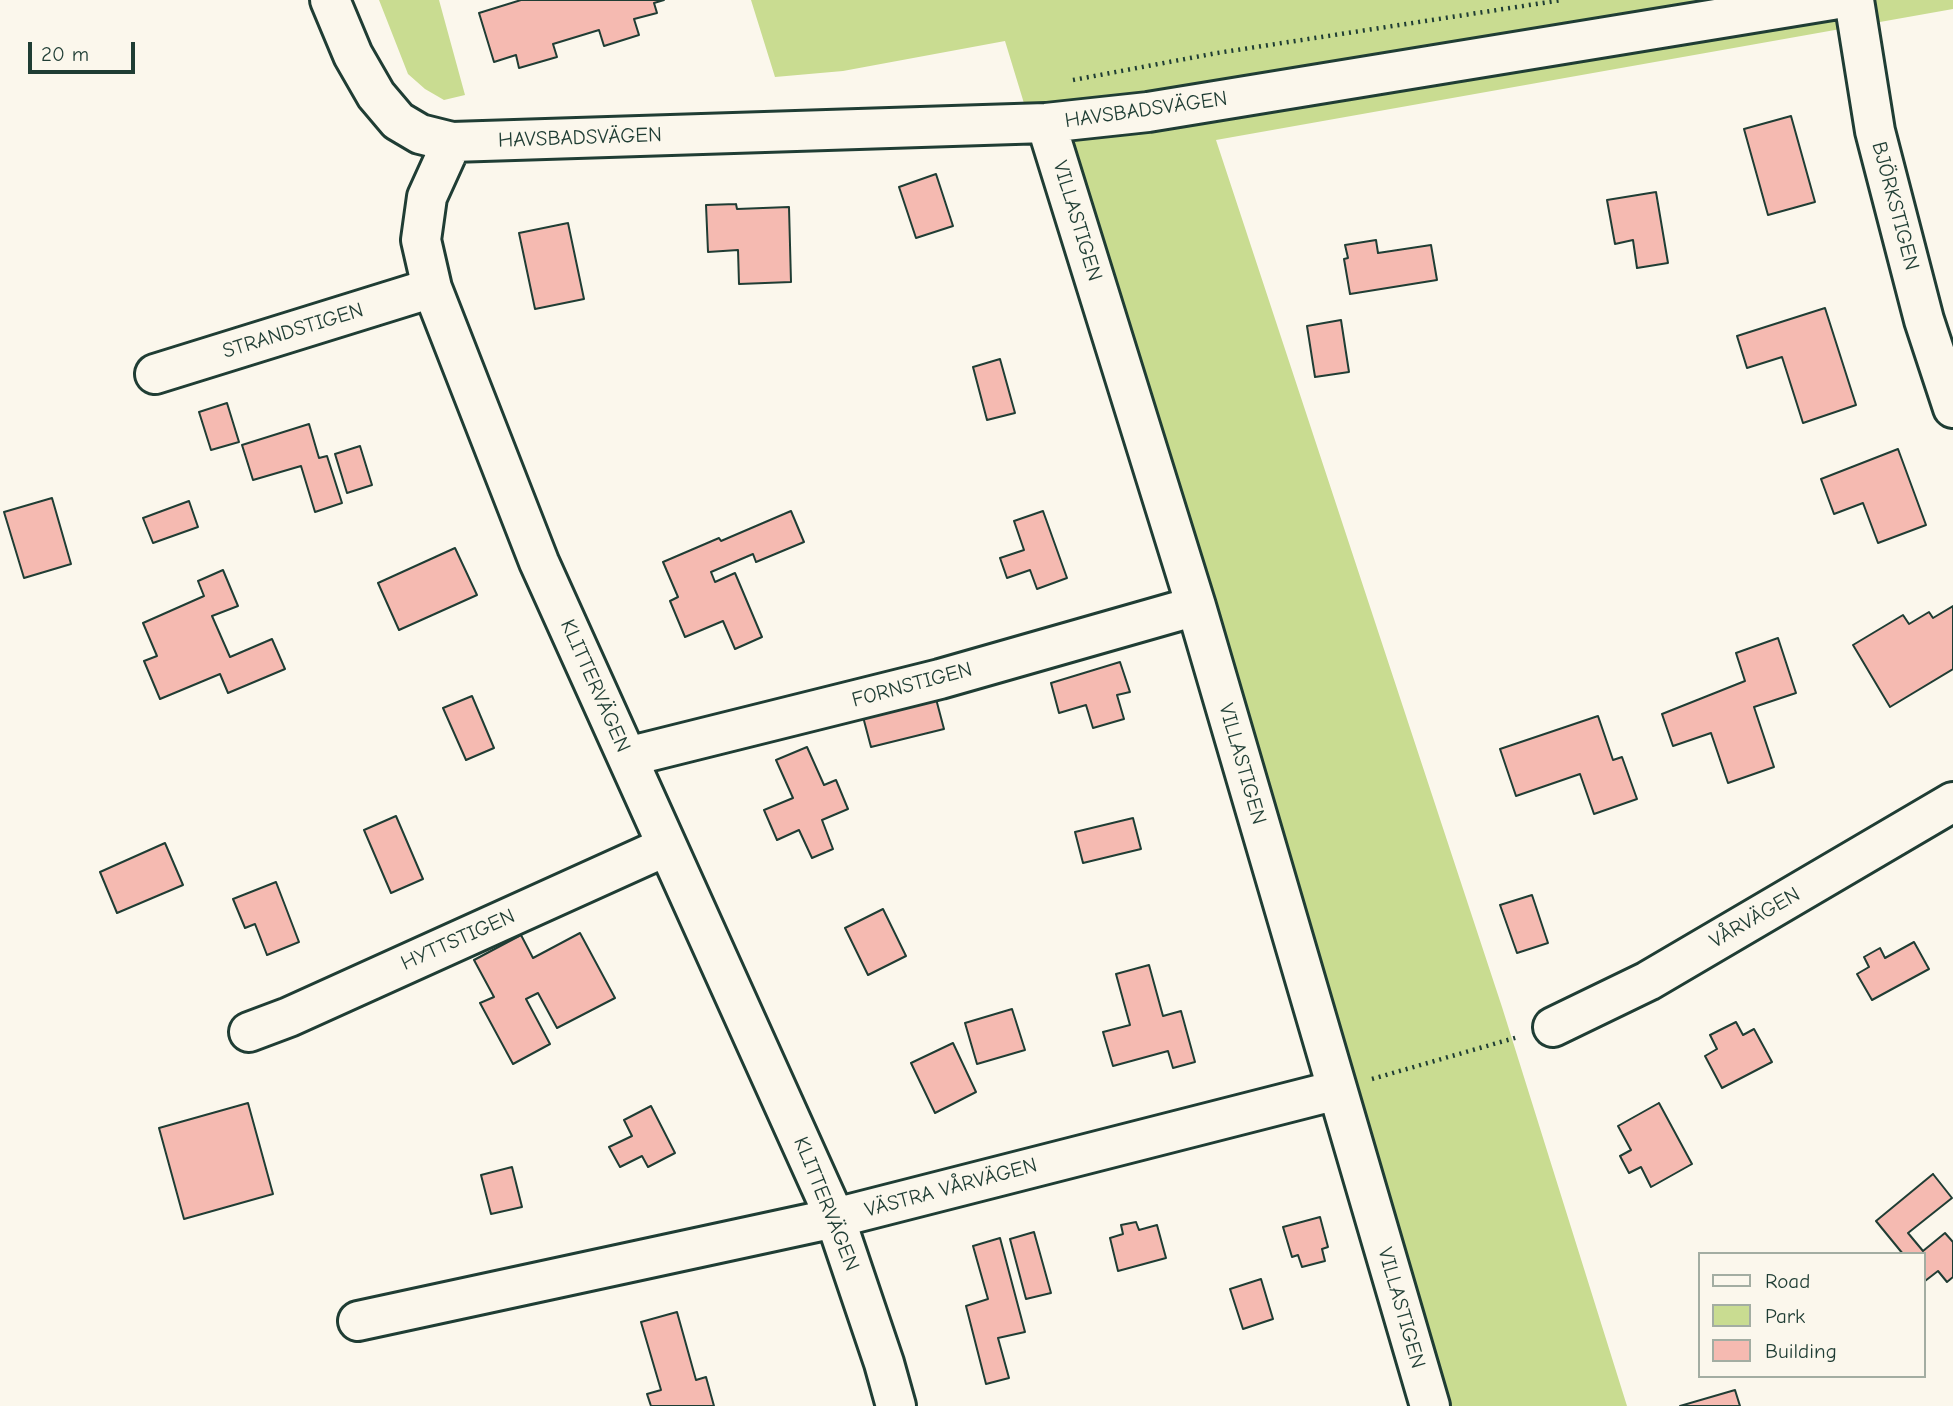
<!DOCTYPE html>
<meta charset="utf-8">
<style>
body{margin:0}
#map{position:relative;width:1953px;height:1406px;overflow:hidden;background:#fbf7ec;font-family:"Comic Neue",sans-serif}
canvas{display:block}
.legend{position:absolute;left:1698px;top:1252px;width:228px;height:126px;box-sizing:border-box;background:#fbf7ec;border:2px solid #a3ada2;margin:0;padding:9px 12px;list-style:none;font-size:21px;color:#1f3d34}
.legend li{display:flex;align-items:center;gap:14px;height:35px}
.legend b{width:35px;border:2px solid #a3ada2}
.scale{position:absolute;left:28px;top:42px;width:107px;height:32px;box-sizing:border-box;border:4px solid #1f3d34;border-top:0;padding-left:9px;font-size:21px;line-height:24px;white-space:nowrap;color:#1f3d34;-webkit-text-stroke:5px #fbf7ec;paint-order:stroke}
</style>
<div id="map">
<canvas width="1953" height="1406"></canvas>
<ul class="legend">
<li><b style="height:9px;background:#fbf7ec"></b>Road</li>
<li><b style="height:19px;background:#c9dc91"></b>Park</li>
<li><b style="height:19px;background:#f5bab1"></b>Building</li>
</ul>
<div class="scale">20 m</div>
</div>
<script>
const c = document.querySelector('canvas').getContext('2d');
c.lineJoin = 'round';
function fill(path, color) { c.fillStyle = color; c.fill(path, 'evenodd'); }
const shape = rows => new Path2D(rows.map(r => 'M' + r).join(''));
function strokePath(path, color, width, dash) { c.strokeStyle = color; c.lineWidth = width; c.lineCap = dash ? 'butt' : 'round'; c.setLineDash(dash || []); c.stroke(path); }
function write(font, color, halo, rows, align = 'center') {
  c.font = font + ' "Comic Neue",sans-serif'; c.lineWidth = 5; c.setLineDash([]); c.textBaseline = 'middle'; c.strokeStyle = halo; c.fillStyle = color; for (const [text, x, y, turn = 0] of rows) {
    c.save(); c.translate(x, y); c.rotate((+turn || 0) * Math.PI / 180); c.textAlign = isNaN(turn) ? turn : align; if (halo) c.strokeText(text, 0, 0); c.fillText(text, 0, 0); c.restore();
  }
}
const green = shape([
 [379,0,439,0,465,95,444,100,425,89,408,74],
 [751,0,1953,0,1953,9,1216,140,1502,1007,1627,1406,1428,1406,1155,533,1005,41,843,71,775,77]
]);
const building = shape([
 [521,0,664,0,654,3,657,13,634,19,639,35,604,46,599,30,553,44,557,57,519,68,516,55,494,62,479,13,521,0],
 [1791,116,1815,202,1768,215,1744,129,1791,116],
 [936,174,953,226,916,238,899,187,936,174],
 [1656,192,1668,263,1637,268,1633,240,1615,244,1607,200,1656,192],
 [736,204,737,209,789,207,791,282,739,284,738,250,708,252,706,205,736,204],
 [568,223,584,299,535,309,519,233,568,223],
 [1376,240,1378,253,1431,245,1437,280,1350,294,1344,259,1348,258,1345,245,1376,240],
 [1825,308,1856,405,1803,423,1782,357,1747,368,1737,336,1825,308],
 [1341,320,1349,372,1315,377,1307,326,1341,320],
 [1000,359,1015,413,987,420,973,367,1000,359],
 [227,403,239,442,211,450,199,412,227,403],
 [309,424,319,458,327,456,342,503,315,512,301,466,253,480,242,445,309,424],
 [360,446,372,485,347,493,335,454,360,446],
 [1898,449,1926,525,1878,543,1863,503,1834,514,1821,479,1898,449],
 [52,498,71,564,24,578,4,512,52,498],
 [189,501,198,527,153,543,143,518,189,501],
 [791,511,804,542,756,562,753,554,711,572,715,582,735,573,762,637,735,649,723,621,685,637,670,601,678,597,663,562,719,538,721,541,791,511],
 [1043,511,1067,578,1037,589,1030,570,1007,578,1000,558,1024,550,1014,521,1043,511],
 [455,548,477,595,399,630,378,583,455,548],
 [223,570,238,606,212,616,230,657,272,639,285,669,228,693,220,674,160,699,144,661,157,656,143,623,204,596,198,581,223,570],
 [1953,606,1953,669,1890,707,1853,645,1903,615,1909,624,1929,612,1933,618,1953,606],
 [1778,638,1796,693,1754,707,1774,767,1728,783,1711,733,1673,746,1662,714,1745,681,1736,653,1778,638],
 [1120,662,1130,692,1117,695,1124,719,1093,728,1086,705,1059,713,1051,683,1120,662],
 [935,695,944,729,871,747,862,713,935,695],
 [472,696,494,748,466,760,443,708,472,696],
 [1598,716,1613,760,1622,757,1637,799,1594,814,1580,774,1516,796,1500,749,1598,716],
 [807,747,824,785,836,780,848,809,822,820,833,849,812,858,799,830,777,840,764,810,793,798,776,760,807,747],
 [396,816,423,879,391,893,364,830,396,816],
 [1133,818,1141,849,1083,863,1075,832,1133,818],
 [165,843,183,885,117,913,100,872,165,843],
 [276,882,299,942,267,955,255,924,245,928,233,899,276,882],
 [1532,895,1548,943,1517,953,1500,905,1532,895],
 [883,909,906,956,868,975,845,928,883,909],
 [580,933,615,998,557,1028,538,993,526,999,550,1044,513,1064,480,1003,494,997,474,960,521,935,533,958,580,933],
 [1914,942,1929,969,1872,1000,1857,974,1869,967,1864,957,1880,948,1885,958,1914,942],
 [1149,965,1163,1016,1181,1011,1195,1062,1173,1068,1168,1051,1113,1066,1103,1032,1130,1025,1116,974,1149,965],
 [1012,1009,1025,1050,977,1064,965,1023,1012,1009],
 [1736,1022,1743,1035,1754,1029,1772,1062,1722,1088,1705,1056,1717,1049,1710,1035,1736,1022],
 [953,1043,976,1092,935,1113,911,1063,953,1043],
 [248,1103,273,1194,184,1219,159,1128,248,1103],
 [1659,1103,1692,1164,1651,1187,1641,1167,1629,1173,1620,1156,1631,1150,1618,1126,1659,1103],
 [651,1106,675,1153,648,1167,642,1156,620,1167,609,1147,632,1136,624,1120,651,1106],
 [512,1167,522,1207,491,1214,481,1175,512,1167],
 [1933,1174,1952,1198,1908,1233,1923,1251,1945,1233,1953,1242,1953,1277,1947,1282,1938,1271,1925,1281,1923,1254,1903,1254,1876,1221,1933,1174],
 [1320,1217,1328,1247,1322,1249,1325,1261,1302,1267,1298,1255,1292,1257,1283,1227,1320,1217],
 [1136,1222,1139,1230,1157,1225,1166,1258,1118,1271,1110,1238,1123,1234,1121,1225,1136,1222],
 [1034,1232,1051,1293,1026,1299,1010,1239,1034,1232],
 [1000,1238,1025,1332,998,1338,1009,1378,986,1384,966,1306,988,1299,973,1246,1000,1238],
 [1261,1279,1273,1319,1243,1329,1230,1289,1261,1279],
 [677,1312,696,1380,706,1377,714,1406,651,1406,647,1394,661,1390,641,1322,677,1312],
 [1735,1390,1740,1406,1680,1406,1735,1390]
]);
const path = shape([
 [1073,80,1217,53,1562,0],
 [1372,1079,1518,1037]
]);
const minor = shape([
 [330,0,353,55,376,95,398,121,420,134,452,142,1046,123,1148,112,1832,0],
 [1854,0,1875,131,1924,320,1953,408],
 [1046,123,1196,606,1430,1406],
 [452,142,427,197,421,240,432,288,539,562,835,1218,884,1363,896,1406],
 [155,374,432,288],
 [627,757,940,679,1196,606],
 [1553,1027,1648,981,1953,802],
 [249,1032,289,1017,667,846],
 [358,1321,835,1218,1337,1090]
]);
const streetNames = [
 ["HAVSBADSVÄGEN",1146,110,-8],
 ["HAVSBADSVÄGEN",580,138,-2],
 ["BJÖRKSTIGEN",1895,206,75],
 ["VILLASTIGEN",1077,221,73],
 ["STRANDSTIGEN",293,331,-17],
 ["FORNSTIGEN",912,685,-15],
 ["KLITTERVÄGEN",595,686,66],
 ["VILLASTIGEN",1242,764,74],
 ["VÅRVÄGEN",1755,918,-30],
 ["HYTTSTIGEN",458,940,-24],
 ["VÄSTRA VÅRVÄGEN",951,1188,-15],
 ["KLITTERVÄGEN",826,1204,68],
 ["VILLASTIGEN",1401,1308,74]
];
fill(green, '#c9dc91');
fill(building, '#f5bab1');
strokePath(building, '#1f3d34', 2);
strokePath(minor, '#1f3d34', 44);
strokePath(path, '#1f3d34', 4.5, [2, 5]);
strokePath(minor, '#fbf7ec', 38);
write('21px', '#1f3d34', '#fbf7ec', streetNames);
</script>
